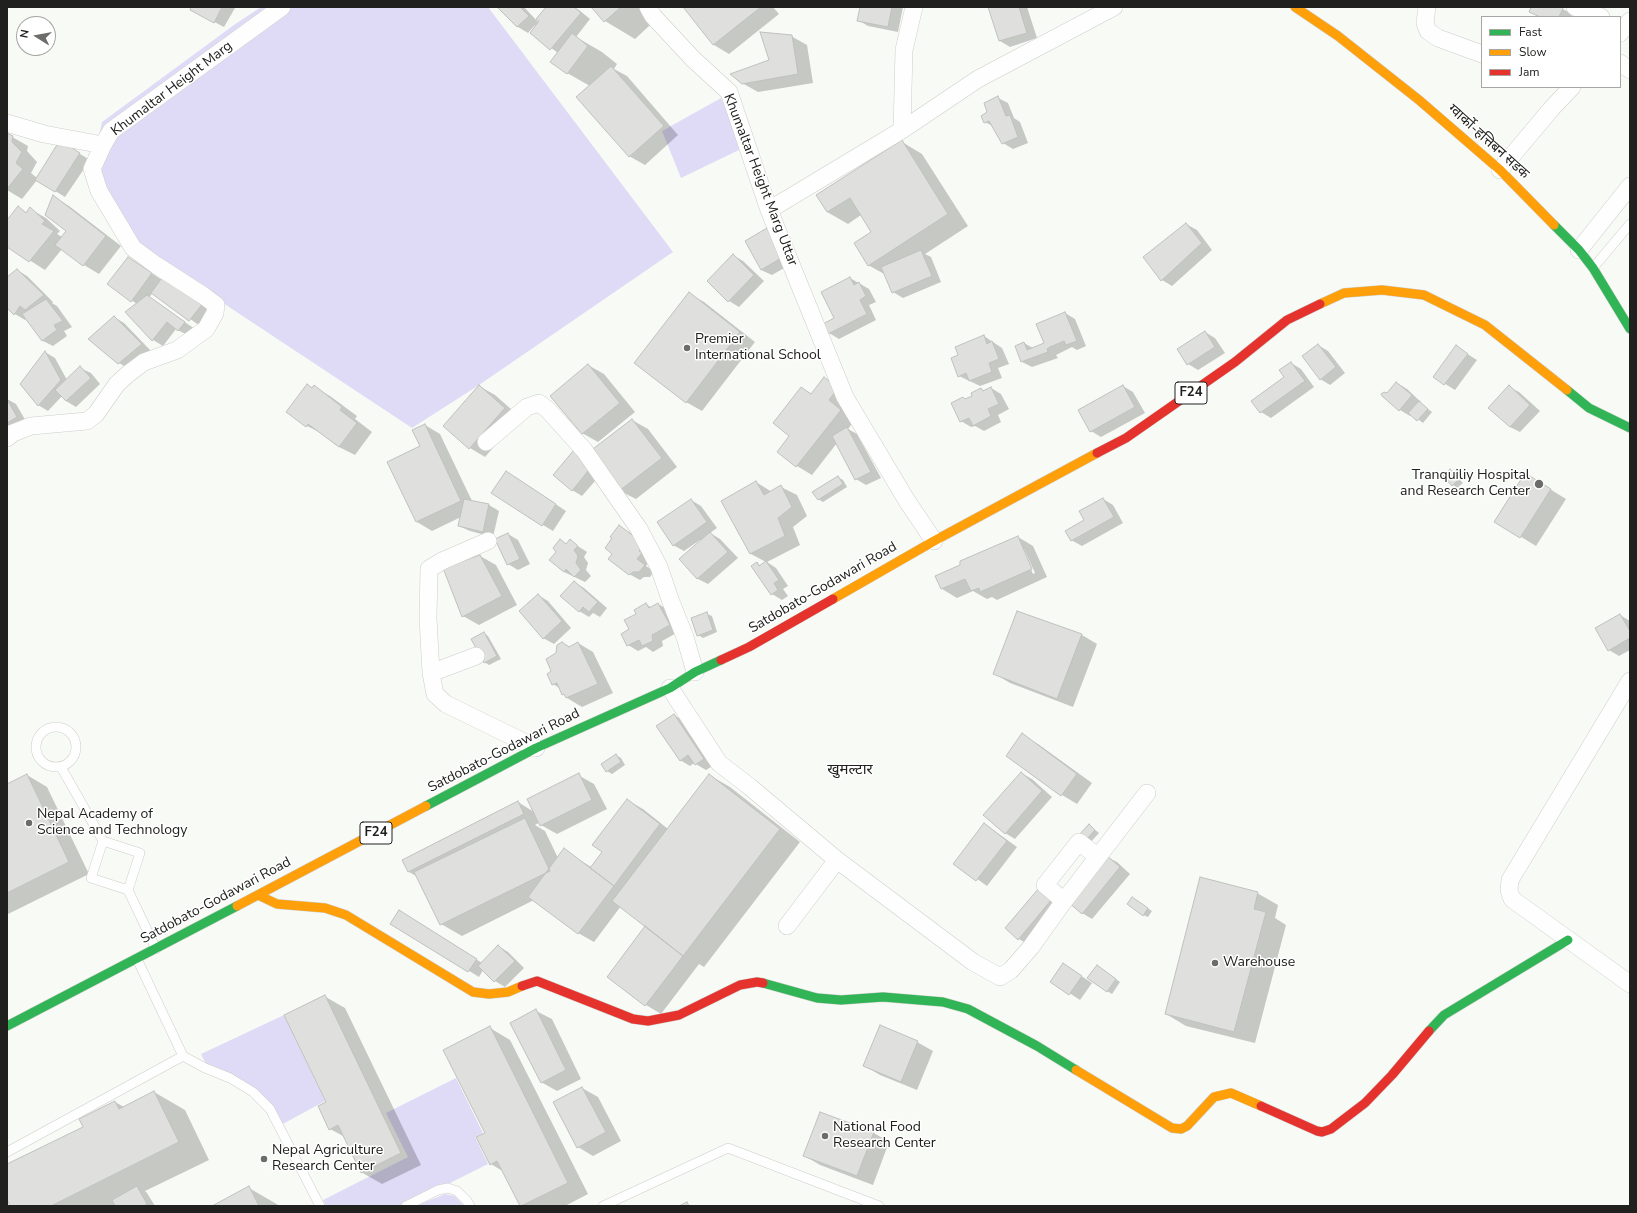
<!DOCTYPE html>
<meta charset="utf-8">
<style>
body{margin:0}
#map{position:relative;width:1637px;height:1213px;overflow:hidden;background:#f8faf6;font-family:"Nunito Sans",sans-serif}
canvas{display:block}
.frame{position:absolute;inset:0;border:8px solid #20211e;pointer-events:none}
.legend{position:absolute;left:1481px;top:16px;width:140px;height:72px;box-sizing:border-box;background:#fff;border:1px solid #a6a6a5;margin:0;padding:5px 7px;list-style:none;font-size:12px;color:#20211e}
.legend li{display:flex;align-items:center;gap:8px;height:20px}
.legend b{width:20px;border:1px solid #a6a6a5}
.north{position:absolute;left:16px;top:16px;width:40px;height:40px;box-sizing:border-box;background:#fff;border:1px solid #a6a6a5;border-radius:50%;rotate:281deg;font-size:11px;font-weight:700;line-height:16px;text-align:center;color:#20211e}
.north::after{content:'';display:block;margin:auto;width:14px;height:18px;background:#6c6d6a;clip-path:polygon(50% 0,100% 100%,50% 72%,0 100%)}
</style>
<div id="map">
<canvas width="1637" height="1213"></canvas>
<div class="frame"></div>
<ul class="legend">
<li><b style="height:5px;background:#30b455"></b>Fast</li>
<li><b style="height:5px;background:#ff9f0a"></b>Slow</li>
<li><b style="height:5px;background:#e5322d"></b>Jam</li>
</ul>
<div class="north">N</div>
</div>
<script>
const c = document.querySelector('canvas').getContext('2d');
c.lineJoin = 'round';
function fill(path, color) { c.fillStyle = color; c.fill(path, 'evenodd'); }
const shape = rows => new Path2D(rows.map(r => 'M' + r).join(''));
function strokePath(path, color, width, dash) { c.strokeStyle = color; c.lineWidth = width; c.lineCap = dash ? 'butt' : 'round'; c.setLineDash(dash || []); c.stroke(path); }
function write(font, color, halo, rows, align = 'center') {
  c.font = font + ' "Nunito Sans","Noto Sans Devanagari",sans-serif'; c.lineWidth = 3; c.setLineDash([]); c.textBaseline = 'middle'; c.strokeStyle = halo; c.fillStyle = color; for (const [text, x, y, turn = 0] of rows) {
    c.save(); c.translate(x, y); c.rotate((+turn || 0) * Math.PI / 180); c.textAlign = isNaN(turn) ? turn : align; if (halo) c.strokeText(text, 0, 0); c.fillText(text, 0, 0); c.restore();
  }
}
const green = shape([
 [261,7,488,7,673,252,479,385,412,428,223,303,137,252,92,168,102,122,234,25],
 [721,98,743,148,681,178,662,131],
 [284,1015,325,1101,281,1125,271,1109,208,1068,201,1054],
 [456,1078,483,1133,475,1137,488,1164,404,1206,326,1206,323,1200,408,1157,386,1113],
 [445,1194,455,1196,464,1206,416,1206]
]);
const shadow = shape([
 [193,7,234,7,235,8,224,27,201,15],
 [498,7,524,7,539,23,547,7,574,7,579,10,590,19,576,37,602,52,617,64,614,69,627,76,678,135,645,165,629,156,590,86,567,73,558,53,531,33,536,26,535,25,528,33,518,27],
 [592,7,656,7,662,14,635,39,605,21],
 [684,7,773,7,779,14,729,54,714,45],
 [861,7,903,7,898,32,868,26,858,20],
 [989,7,1027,7,1037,38,1010,47,1000,41],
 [1532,7,1559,7,1572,14,1571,17,1539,17,1530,12],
 [791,36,807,45,813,83,758,92,742,83,770,61],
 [998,98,1008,103,1014,118,1020,122,1028,143,1013,149,1003,143,994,127,985,122],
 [7,134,28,146,27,151,37,162,31,173,37,178,70,148,90,160,65,197,37,180,22,199,7,190],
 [902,142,922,154,968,226,925,254,931,257,941,282,903,298,893,292,886,275,868,265,872,233,861,215,848,224,827,212],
 [54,197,69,206,121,246,99,274,84,265,62,249,45,270,7,246,7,221,18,207,27,213,30,209,46,218,60,231,57,234,62,237,67,230],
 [1186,224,1197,230,1212,250,1172,286,1162,280],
 [746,242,793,263,772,275,761,270],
 [733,255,743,261,764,281,739,307,729,301,708,281],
 [138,264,162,280,213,309,200,326,153,292,149,298,195,329,189,336,176,329,163,346,153,340,126,312,137,304,108,284],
 [17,270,27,276,53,302,52,303,57,306,72,327,64,331,67,336,53,346,43,341,26,318,25,320,15,314,7,307,7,278],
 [850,278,869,289,876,302,869,305,876,320,839,339,829,333,836,318],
 [689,294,704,302,755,342,702,411,686,402],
 [1065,313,1075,319,1086,346,1077,350,1072,347,1056,355,1058,358,1032,367,1022,362,1024,343,1033,348,1046,344],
 [114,317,124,323,151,351,129,369,119,363,89,339],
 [1205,332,1215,338,1225,353,1198,370,1188,364],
 [984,336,1002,348,1009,364,998,368,1002,378,980,386,959,376,960,356],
 [1318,345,1328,351,1345,373,1330,385,1320,379],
 [1456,347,1477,360,1455,390,1434,377],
 [45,352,55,358,67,380,80,368,91,373,100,384,76,407,66,401,62,396,48,411,38,405],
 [1291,363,1301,369,1314,387,1271,418,1261,412,1285,377],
 [588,365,604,374,635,412,598,442,582,433],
 [824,378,856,419,848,429,857,434,881,478,866,485,856,479,837,443,812,475,797,466,791,436,801,388,812,394],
 [1397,383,1407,389,1421,402,1420,403,1432,412,1423,423,1411,414,1410,416,1400,410,1387,394],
 [479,386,495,395,520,417,485,457,470,448,444,426],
 [1123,386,1133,392,1145,413,1101,437,1091,431],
 [314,387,330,396,357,416,355,419,372,432,355,455,339,447,323,434,307,426,288,411],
 [1509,387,1519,392,1540,411,1520,432,1510,427],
 [991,388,1001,394,1009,409,998,415,1001,422,984,431,975,426,971,427,961,421,963,398,966,399,973,396,981,389,985,391],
 [7,399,16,404,27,423,7,435],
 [632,420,648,429,677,467,636,499,620,491],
 [425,425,440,434,472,501,489,505,499,511,493,537,470,531,459,526,461,517,432,531,417,522,389,462,421,447],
 [574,451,602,473,582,496,572,490],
 [1450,470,1463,483,1457,488,1453,485],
 [838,477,843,480,847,487,823,502,818,499],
 [516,478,566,511,553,531,543,525],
 [756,482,772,492,781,487,797,495,807,516,793,527,800,545,767,562,776,568,788,586,783,589,788,596,782,600,772,594,757,563,761,566,766,562,751,554,722,501],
 [1540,483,1566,499,1536,546,1495,521],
 [1103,499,1113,505,1123,523,1082,546,1071,540],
 [691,500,701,506,717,528,710,533,720,539,738,558,708,584,698,579,680,559,701,541,700,540,684,551,673,545],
 [619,526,629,532,653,550,651,559,646,566,654,571,650,577,644,577,640,580,629,574,614,554],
 [508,534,518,540,530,564,518,570,508,564],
 [1018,537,1033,546,1047,577,997,600,992,597,987,599,973,591,957,598,942,589],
 [1022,549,1024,549,1035,573,1033,574],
 [560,540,567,544,570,541,587,552,584,557,588,563,586,570,591,576,585,582,564,572,551,560,558,552],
 [480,556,496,565,517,605,479,625,463,616],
 [574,582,584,588,607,608,600,617,593,613,589,617,579,611],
 [538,595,548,601,571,628,554,644,543,638],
 [646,604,652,608,658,604,669,610,680,631,662,641,663,646,653,652,646,647,638,651,628,645,622,634,630,630,637,614],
 [1017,612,1082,635,1097,644,1073,707,1010,683,995,674],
 [707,614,712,616,717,632,703,638,698,635],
 [1620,615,1630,621,1630,650,1619,656,1609,650],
 [484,633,488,636,501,659,489,665,484,662],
 [578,643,593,652,613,693,582,707,567,698,561,689,553,684,552,672,558,653,564,644,570,647],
 [674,715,684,721,714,765,706,770,694,763,690,766,680,760],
 [1022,735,1038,744,1092,783,1077,804,1062,795,1007,755],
 [616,755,621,758,625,765,612,774,607,771,602,765],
 [1021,773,1032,779,1052,797,1015,839,1005,833],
 [27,775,47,787,89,874,8,914,7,913,7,785],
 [578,775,594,784,607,809,557,834,541,825,540,822,535,825,545,831,558,858,564,850,591,867,603,852,627,800,643,809,668,829,709,775,730,787,800,842,704,967,699,964,661,1014,646,1005,647,926,621,906,594,942,578,933,534,900,462,936,441,924,418,877,409,872,518,802,534,812],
 [985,824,1017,847,987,886,955,863],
 [1089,825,1099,833,1089,844,1085,841],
 [1107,857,1117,862,1130,874,1092,919,1082,913],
 [1039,889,1062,905,1029,945,1019,939],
 [1257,893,1278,905,1275,918,1286,925,1255,1043,1186,1026,1166,1014],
 [1137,901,1152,911,1148,917,1143,915],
 [409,917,482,963,498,946,508,952,524,968,505,987,495,981,483,970,479,977,392,923],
 [1063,964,1092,983,1080,1000,1051,981],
 [1102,969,1120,982,1112,994,1107,991],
 [324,996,345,1008,421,1165,382,1184,361,1172,345,1137,330,1129,327,1102],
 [536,1011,552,1019,581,1079,557,1091,541,1082],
 [490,1028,510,1040,588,1194,565,1206,521,1206,504,1172,491,1164,486,1134],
 [917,1042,933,1051,917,1090,880,1075,865,1066],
 [582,1088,598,1097,621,1141,593,1156,578,1147],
 [154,1092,185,1110,209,1160,145,1191,147,1193,155,1206,11,1206,7,1197,7,1166,84,1127,115,1102,124,1107],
 [820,1113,874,1133,889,1142,873,1185,820,1165,805,1156],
 [249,1188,280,1206,214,1206]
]);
const building = shape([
 [191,7,222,7,214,23,190,10,191,7],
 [497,7,520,7,529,16,517,27,497,7],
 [546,7,574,7,581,13,550,50,530,33,539,21,536,19,546,7],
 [591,7,621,7,604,22,591,7],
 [683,7,761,7,713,45,683,7],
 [860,7,892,7,888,27,857,21,860,7],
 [988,7,1019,7,1027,33,999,41,988,7],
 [1531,7,1561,7,1563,8,1559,17,1540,17,1529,12,1531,7],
 [760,32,792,35,798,74,742,84,730,74,769,60,760,32],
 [572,33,588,46,567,74,550,62,572,33],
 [611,66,664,126,629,157,576,97,611,66],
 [998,96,1006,116,1010,115,1018,137,1002,144,989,121,984,123,981,116,987,112,984,103,998,96],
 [7,133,13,136,12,142,22,152,16,163,23,169,7,189,7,133],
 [60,140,80,153,55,192,35,180,60,140],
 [902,140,948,214,868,266,854,243,871,232,850,198,827,212,816,195,902,140],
 [53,195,106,236,83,266,55,245,66,231,45,215,53,195],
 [18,206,26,213,30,207,45,221,42,224,54,231,29,262,7,247,7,220,18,206],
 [1186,223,1202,243,1161,281,1143,257,1186,223],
 [767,228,783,257,761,270,745,241,767,228],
 [921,250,932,276,892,293,881,267,921,250],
 [733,254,754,275,728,302,707,281,733,254],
 [128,257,152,273,131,302,107,284,128,257],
 [17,269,44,295,25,310,20,306,14,315,7,308,7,277,17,269],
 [164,275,204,302,189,321,151,293,164,275],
 [850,277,854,285,859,282,866,296,860,300,867,314,828,334,823,324,834,318,821,292,850,277],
 [689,292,740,332,686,403,634,363,689,292],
 [147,295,185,322,178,331,167,322,152,341,125,312,147,295],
 [46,299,63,321,54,325,57,330,42,341,22,314,46,299],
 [1065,312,1077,341,1066,345,1064,341,1050,347,1047,349,1048,352,1021,362,1015,346,1024,342,1027,350,1044,343,1036,324,1065,312],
 [114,316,142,344,118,364,88,339,114,316],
 [1205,331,1215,347,1187,365,1177,349,1205,331],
 [984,335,987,344,992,341,999,359,989,363,992,372,969,381,966,373,958,377,951,358,958,355,955,347,984,335],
 [1318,344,1336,367,1320,380,1302,356,1318,344],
 [1456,345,1468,354,1444,385,1433,377,1456,345],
 [45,351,61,380,38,406,20,384,45,351],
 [1291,362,1305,381,1260,413,1251,401,1284,377,1279,370,1291,362],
 [588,364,620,403,582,434,550,396,588,364],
 [80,366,91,378,66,401,55,390,80,366],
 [824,377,838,388,829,400,841,410,796,467,777,452,789,436,773,423,801,387,811,394,824,377],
 [1396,382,1412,395,1399,411,1382,396,1381,394,1384,392,1387,393,1396,382],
 [307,384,312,388,314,385,342,407,340,410,357,423,339,447,308,424,306,427,286,412,307,384],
 [479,385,505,408,469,449,443,426,479,385],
 [1123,385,1135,407,1090,432,1078,410,1123,385],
 [1509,385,1530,405,1510,427,1488,408,1509,385],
 [991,387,999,404,988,409,991,416,973,426,969,418,960,422,951,403,963,397,965,399,972,396,971,393,981,388,983,391,991,387],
 [7,399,17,417,7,423,7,399],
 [1419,401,1428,409,1417,421,1408,413,1419,401],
 [632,419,662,458,619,491,589,452,632,419],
 [425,424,461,501,416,522,387,462,420,446,412,430,425,424],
 [847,427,871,472,855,480,832,436,847,427],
 [574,450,592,466,572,491,553,475,574,450],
 [1450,469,1459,479,1452,486,1443,476,1450,469],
 [506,471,556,504,542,526,491,493,506,471],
 [1525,473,1551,489,1520,538,1494,522,1525,473],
 [838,476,843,484,818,500,812,492,838,476],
 [756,481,764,495,781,485,792,507,778,518,785,536,750,554,721,501,756,481],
 [1103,498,1114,517,1071,541,1065,531,1084,520,1079,511,1103,498],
 [464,499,489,504,483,532,458,526,464,499],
 [691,499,707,522,673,546,657,522,691,499],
 [619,525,644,544,639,551,642,553,637,559,645,565,639,572,633,572,629,575,608,559,612,554,605,548,612,538,610,537,619,525],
 [710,532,728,552,697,579,679,559,710,532],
 [508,533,520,559,507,565,495,539,508,533],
 [1018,536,1032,569,980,592,979,588,971,591,965,579,941,589,935,576,960,565,960,561,1018,536],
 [560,539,566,544,570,539,578,546,574,550,578,556,576,563,581,570,574,577,566,569,564,572,549,560,556,552,553,548,560,539],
 [480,555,502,596,462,617,443,568,480,555],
 [766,561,779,580,774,583,778,590,771,595,751,566,757,562,759,566,766,561],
 [574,581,598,602,589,612,583,607,579,612,560,596,574,581],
 [538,594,562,621,543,639,519,611,538,594],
 [646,603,649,608,658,603,670,625,652,635,653,641,642,646,639,640,627,646,621,634,629,629,624,620,636,614,634,610,646,603],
 [1017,611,1082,634,1057,699,993,674,1017,611],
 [707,612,713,630,697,636,691,618,707,612],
 [1620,614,1630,631,1630,638,1608,651,1595,628,1620,614],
 [484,632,497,656,484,663,471,639,484,632],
 [562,642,569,647,578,642,598,684,566,698,564,694,562,695,557,683,552,685,547,674,551,671,546,659,556,653,557,645,562,642],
 [674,714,704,759,695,765,688,755,680,761,656,726,674,714],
 [1022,733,1077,774,1061,796,1006,756,1022,733],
 [616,754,621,762,606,772,601,764,616,754],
 [1021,772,1042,791,1005,834,983,815,1021,772],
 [579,773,592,800,540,826,527,799,579,773],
 [27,774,69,862,7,893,7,784,27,774],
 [709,774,780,829,683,956,612,901,709,774],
 [627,799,660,824,614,886,590,868,602,852,592,845,627,799],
 [518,801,524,814,408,872,402,860,518,801],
 [525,818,550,871,440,925,414,872,525,818],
 [984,823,1007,841,976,881,953,864,984,823],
 [1089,824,1095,830,1084,842,1078,836,1089,824],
 [564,848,614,886,578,934,528,897,564,848],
 [1106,855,1120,867,1082,914,1068,902,1106,855],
 [1200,877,1258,892,1254,909,1266,912,1234,1032,1165,1014,1200,877],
 [1039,888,1052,899,1018,940,1005,928,1039,888],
 [1132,897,1148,908,1143,916,1127,904,1132,897],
 [399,910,477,959,468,972,390,924,399,910],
 [645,926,683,956,645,1006,607,977,645,926],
 [498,945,515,961,494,982,478,966,498,945],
 [1063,963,1082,976,1069,995,1050,982,1063,963],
 [1097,965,1116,979,1107,992,1087,978,1097,965],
 [325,995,401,1153,361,1173,338,1125,329,1130,318,1106,326,1102,284,1015,325,995],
 [536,1009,566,1070,541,1083,510,1023,536,1009],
 [880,1025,918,1041,901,1082,863,1066,880,1025],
 [490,1026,568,1183,521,1206,520,1206,497,1161,490,1165,476,1137,485,1133,443,1050,490,1026],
 [582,1087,606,1132,577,1148,553,1102,582,1087],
 [154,1091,179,1142,51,1206,10,1206,7,1199,7,1164,83,1127,79,1119,115,1101,119,1109,154,1091],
 [820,1112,874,1132,857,1176,803,1156,820,1112],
 [137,1186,147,1204,144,1206,115,1206,112,1200,137,1186],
 [249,1186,259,1206,212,1206,249,1186],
 [687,1202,689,1206,679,1206,687,1202]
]);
const lane = shape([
 [1593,268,1630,224],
 '36 747a20 20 0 1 1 40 0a20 20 0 1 1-40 0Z',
 [61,767,103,841],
 [103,841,140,853,128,890,91,878,103,841],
 [128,890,156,949],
 [137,959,183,1056,205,1068,230,1078,253,1092,270,1109,320,1206],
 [7,1152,183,1056],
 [406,1206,438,1190,448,1188,457,1191,467,1201,470,1206],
 [603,1206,728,1148,879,1206]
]);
const street = shape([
 [648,7,653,16,693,59,729,92,769,210,845,397,907,501,934,541],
 [1427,7,1425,23,1428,31,1438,38,1482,54],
 [1575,7,1601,17],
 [1620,33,1630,21],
 [1620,63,1630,70],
 [7,123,44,134,103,145],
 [902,130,904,50,914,7],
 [1500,170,1552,108,1572,87],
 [769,210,902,130,978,79,1114,7],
 [1579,250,1630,186],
 [7,438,13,433,31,426,87,421,96,414,117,384,128,374,144,362,177,350,206,329,215,313,216,305,204,296,156,265,133,248,99,191,92,169,103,145,111,131,282,7],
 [486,442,527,407,539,403,548,410,584,450,639,529,659,567,671,602,685,637,695,672],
 [488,541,442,561,429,569,428,618,431,673,435,694,446,704,536,748],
 [431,673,476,656],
 [1630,681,1510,880,1509,890,1512,899,1630,984],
 [670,688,719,763,750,787,837,860,973,962,1000,977,1011,970,1031,947,1064,901,1147,793],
 [1064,901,1045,885,1079,842,1098,857],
 [787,926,837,860]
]);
const fast = shape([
 [1554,225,1579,250,1593,268,1630,329],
 [1567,390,1589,408,1630,428],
 [426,806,536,748,670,688,695,672,721,660],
 [763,983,817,998,841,1000,883,997,943,1002,968,1009,1037,1046,1076,1070],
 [7,1026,237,906],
 [1429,1031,1444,1015,1568,940]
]);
const slow = shape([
 [1295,7,1338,36,1419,100,1500,170,1554,225],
 [1320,304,1344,293,1382,290,1424,295,1485,325,1567,390],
 [833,599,934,541,1097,453],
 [258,895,277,904,325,908,346,915,473,992,489,994,508,992,522,986],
 [237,906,426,806],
 [1076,1070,1172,1128,1181,1129,1187,1126,1214,1097,1231,1093,1261,1106]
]);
const jam = shape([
 [1097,453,1126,438,1235,362,1287,320,1320,304],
 [721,660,749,647,833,599],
 [522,986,537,981,633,1019,648,1021,679,1015,740,985,757,982,763,983],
 [1261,1106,1317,1131,1322,1132,1331,1129,1365,1103,1392,1075,1429,1031]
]);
const markers = [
 [687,348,4,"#6c6d6a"],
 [1539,484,5,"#6c6d6a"],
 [29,823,4,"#6c6d6a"],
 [1215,963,4,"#6c6d6a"],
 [825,1136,4,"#6c6d6a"],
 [264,1159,4,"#6c6d6a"]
];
const shields = [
 [1191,393,32],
 [376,833,32]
];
const shieldNames = [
 ["F24",1191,393],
 ["F24",376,833]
];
const streetNames = [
 ["Khumaltar Height Marg",172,89,-37],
 ["ग्वार्को-हत्तिबन सडक",1488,142,42],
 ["Khumaltar Height Marg Uttar",760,180,69],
 ["Satdobato-Godawari Road",823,588,-30],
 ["Satdobato-Godawari Road",504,751,-27],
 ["Satdobato-Godawari Road",216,901,-28]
];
const poiNames = [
 ["Premier",695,340],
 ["International School",695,356],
 ["Tranquiliy Hospital",1530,476,"right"],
 ["and Research Center",1530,492,"right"],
 ["Nepal Academy of",37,815],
 ["Science and Technology",37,831],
 ["Warehouse",1223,963],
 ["National Food",833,1128],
 ["Research Center",833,1144],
 ["Nepal Agriculture",272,1151],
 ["Research Center",272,1167]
];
const neighbourhoodNames = [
 ["खुमल्टार",850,770]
];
fill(green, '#dfdbf7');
fill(shadow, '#0003');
fill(building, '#dfe0dd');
strokePath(building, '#bfc1bd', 1);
strokePath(lane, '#cdcecb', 10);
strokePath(street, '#cdcecb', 18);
strokePath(fast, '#cdcecb', 10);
strokePath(slow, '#cdcecb', 10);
strokePath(jam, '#cdcecb', 10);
strokePath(lane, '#fefefe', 9);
strokePath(street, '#fefefe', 17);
strokePath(fast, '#30b455', 9);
strokePath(slow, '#ff9f0a', 9);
strokePath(jam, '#e5322d', 9);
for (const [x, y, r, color] of markers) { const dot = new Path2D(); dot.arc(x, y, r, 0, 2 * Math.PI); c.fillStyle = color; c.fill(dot); strokePath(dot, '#fff', 1.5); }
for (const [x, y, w] of shields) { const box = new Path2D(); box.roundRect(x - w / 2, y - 11, w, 22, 3); c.fillStyle = '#fff'; c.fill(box); strokePath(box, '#20211e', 1); }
write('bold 13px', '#20211e', null, shieldNames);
write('14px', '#20211e', '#fff', streetNames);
write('14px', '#20211e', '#fff', poiNames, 'left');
write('15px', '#20211e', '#fff', neighbourhoodNames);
</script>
